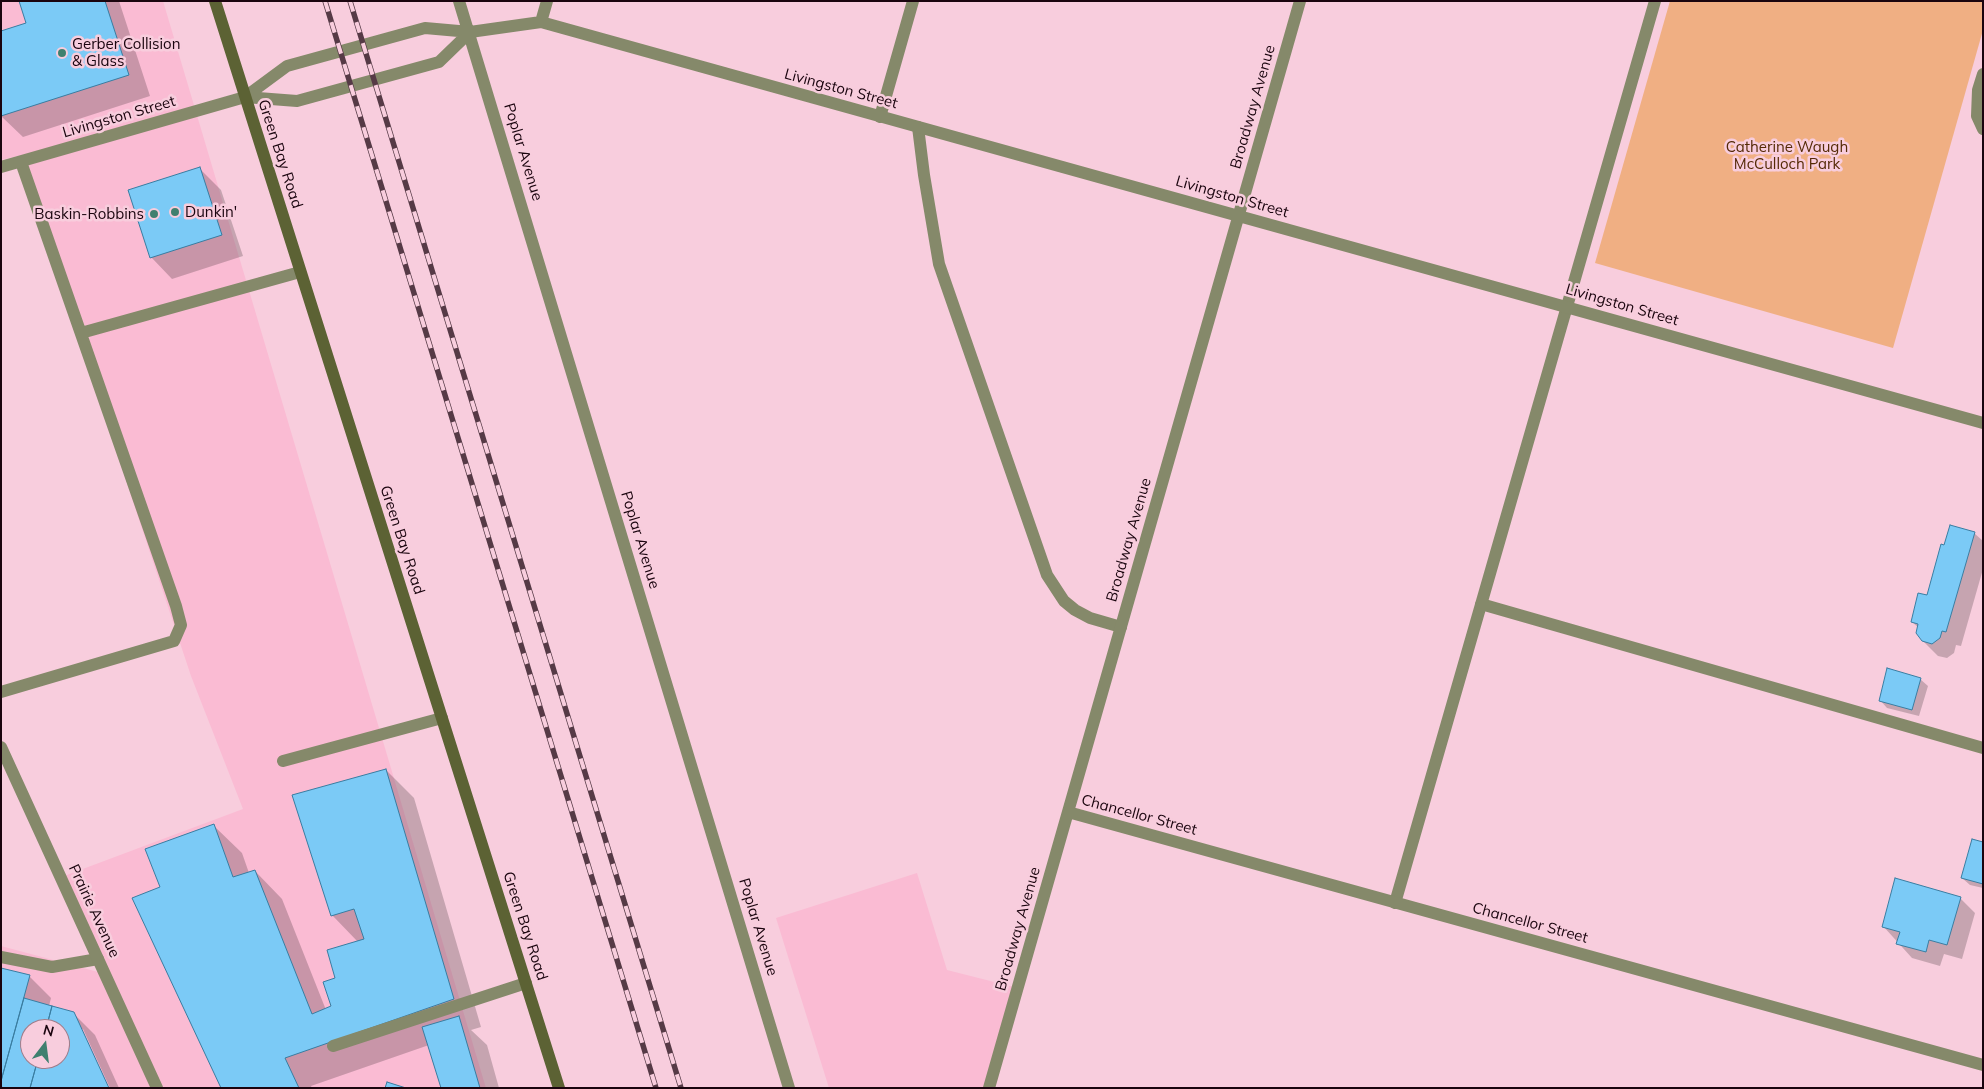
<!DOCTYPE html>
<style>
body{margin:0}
#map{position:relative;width:1984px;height:1089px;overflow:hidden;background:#f8cddd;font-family:Mulish,sans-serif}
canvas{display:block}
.frame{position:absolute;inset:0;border:2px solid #1a040e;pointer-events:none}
.north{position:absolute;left:20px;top:1019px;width:50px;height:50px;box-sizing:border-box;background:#f8cddd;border:1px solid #9f7d8a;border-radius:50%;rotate:15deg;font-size:14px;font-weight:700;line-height:20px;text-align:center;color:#1a040e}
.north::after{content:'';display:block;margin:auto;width:18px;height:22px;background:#3f806f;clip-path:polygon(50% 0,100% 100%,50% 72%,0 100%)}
</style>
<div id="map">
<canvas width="1984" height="1089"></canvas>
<div class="frame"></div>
<div class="north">N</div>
</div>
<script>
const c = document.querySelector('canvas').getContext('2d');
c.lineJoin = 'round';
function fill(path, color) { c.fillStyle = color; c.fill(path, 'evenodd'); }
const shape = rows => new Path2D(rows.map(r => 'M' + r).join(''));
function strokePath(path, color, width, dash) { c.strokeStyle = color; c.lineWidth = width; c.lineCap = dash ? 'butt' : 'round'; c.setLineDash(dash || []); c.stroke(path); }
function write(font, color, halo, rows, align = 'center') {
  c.font = font + ' Mulish,sans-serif'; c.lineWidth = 5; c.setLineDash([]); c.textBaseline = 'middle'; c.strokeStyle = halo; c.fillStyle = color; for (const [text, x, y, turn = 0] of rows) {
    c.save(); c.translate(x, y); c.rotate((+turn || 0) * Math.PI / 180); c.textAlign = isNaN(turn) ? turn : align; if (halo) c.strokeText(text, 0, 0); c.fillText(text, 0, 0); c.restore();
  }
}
const built = shape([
 [1,1,163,1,486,1088,1,1088,1,946,98,972,56,879,243,809,191,676,18,156,1,160],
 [30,1029,60,1029,60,1059,30,1059],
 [917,873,947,970,1014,987,984,1088,829,1088,776,918]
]);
const green = shape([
 [1670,1,1983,1,1983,30,1893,348,1595,263]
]);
const shadow = shape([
 [21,1,119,1,150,96,23,137,1,116,28,24],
 [200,169,221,190,243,256,172,279,151,257],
 [1974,533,1983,541,1983,569,1961,646,1956,645,1954,653,1947,658,1938,656,1923,641,1919,628,1912,622,1928,596,1945,547],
 [1920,679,1928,686,1919,716,1887,708,1880,700],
 [386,770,414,798,481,1027,471,1030,487,1045,499,1088,442,1088,429,1045,311,1086,312,1088,222,1088,161,887,214,826,242,853,249,873,255,871,282,899,326,1010,332,1007,336,978,358,942,332,915],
 [1983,844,1983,888,1970,885,1962,878],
 [1960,898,1975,913,1962,959,1944,954,1940,966,1912,958,1883,926],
 [1,969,29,976,51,998,49,1006,73,1013,95,1035,119,1088,110,1088,83,1029,80,1029,107,1088,1,1088],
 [30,1029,60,1029,60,1059,30,1059]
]);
const building = shape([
 [19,1,105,1,129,75,1,116,1,31,26,23,19,1],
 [200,167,222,235,150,258,128,190,200,167],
 [1950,525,1975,532,1946,632,1942,631,1940,638,1932,644,1922,641,1916,633,1918,624,1911,622,1918,593,1927,595,1941,544,1944,545,1950,525],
 [1887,668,1921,678,1912,710,1879,701,1887,668],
 [386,769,454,999,285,1058,299,1088,221,1088,132,898,160,887,145,849,214,824,233,877,255,870,312,1014,331,1006,323,982,335,978,327,950,364,939,354,909,331,916,292,795,386,769],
 [1972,839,1983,842,1983,884,1961,878,1972,839],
 [1895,878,1961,897,1947,945,1929,940,1926,952,1896,944,1900,932,1882,927,1895,878],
 [1,968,30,975,1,1081,1,968],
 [24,998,52,1006,46,1029,30,1029,30,1059,38,1059,30,1088,5,1088,1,1087,1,1081,24,998],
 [52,1006,74,1012,109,1088,30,1088,38,1059,60,1059,60,1029,46,1029,52,1006],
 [459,1016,480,1088,441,1088,422,1027,459,1016],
 [387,1082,406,1088,385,1088,387,1082]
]);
const lane = shape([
 [1983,74,1978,90,1977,116,1983,129],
 [880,117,913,1],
 [918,127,924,175,939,264,1047,575,1064,601,1075,610,1090,618,1121,627],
 [81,333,300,272],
 [1481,604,1983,748],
 [1,692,174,641,181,625,176,606,21,162],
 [283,761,442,718],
 [1395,903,1655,1],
 [1,957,52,967,98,959],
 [333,1046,526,983]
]);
const street = shape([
 [459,1,789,1088],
 [541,22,547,1],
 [245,97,287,66,425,28,470,32,541,22,1983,423],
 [1,167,245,97,297,101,439,62,470,32],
 [1,747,157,1088],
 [1068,812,1983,1065],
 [989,1088,1300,1]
]);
const secondary = shape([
 [215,1,559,1088]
]);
const rail = shape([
 [325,1,656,1088],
 [350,1,681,1088]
]);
const markers = [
 [62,53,5,"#3f806f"],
 [175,212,5,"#3f806f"],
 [154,214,5,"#3f806f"]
];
const poiNames = [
 ["Gerber Collision",72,44],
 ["& Glass",72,61],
 ["Dunkin'",185,212],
 ["Baskin-Robbins",144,214,"right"]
];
const streetNames = [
 ["Livingston Street",841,89,15],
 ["Broadway Avenue",1253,107,-74],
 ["Livingston Street",119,117,-16],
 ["Poplar Avenue",523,152,73],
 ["Green Bay Road",280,154,72],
 ["Livingston Street",1232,197,16],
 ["Livingston Street",1622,305,16],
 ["Green Bay Road",402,540,72],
 ["Poplar Avenue",640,540,73],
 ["Broadway Avenue",1129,540,-74],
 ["Chancellor Street",1139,815,15],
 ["Prairie Avenue",94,911,65],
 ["Chancellor Street",1530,923,15],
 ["Green Bay Road",525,926,72],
 ["Poplar Avenue",758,927,73],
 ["Broadway Avenue",1018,929,-74]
];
const parkNames = [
 ["Catherine Waugh",1787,147],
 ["McCulloch Park",1787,164]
];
fill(built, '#fabbd3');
fill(green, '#f0af83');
fill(shadow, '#0003');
fill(building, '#7bcaf6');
strokePath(building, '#397da1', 1);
strokePath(lane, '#85896a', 12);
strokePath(street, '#85896a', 12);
strokePath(secondary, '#5c6234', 12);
strokePath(rail, '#563a46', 5.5);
strokePath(rail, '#f8cddd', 4, [11]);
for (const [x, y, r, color] of markers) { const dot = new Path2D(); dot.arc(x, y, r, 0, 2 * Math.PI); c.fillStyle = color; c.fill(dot); strokePath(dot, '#f8cddd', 2); }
write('15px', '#1a040e', '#f8cddd', poiNames, 'left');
write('15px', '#1a040e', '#f8cddd', streetNames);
write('15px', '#552a06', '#f8cddd', parkNames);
</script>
